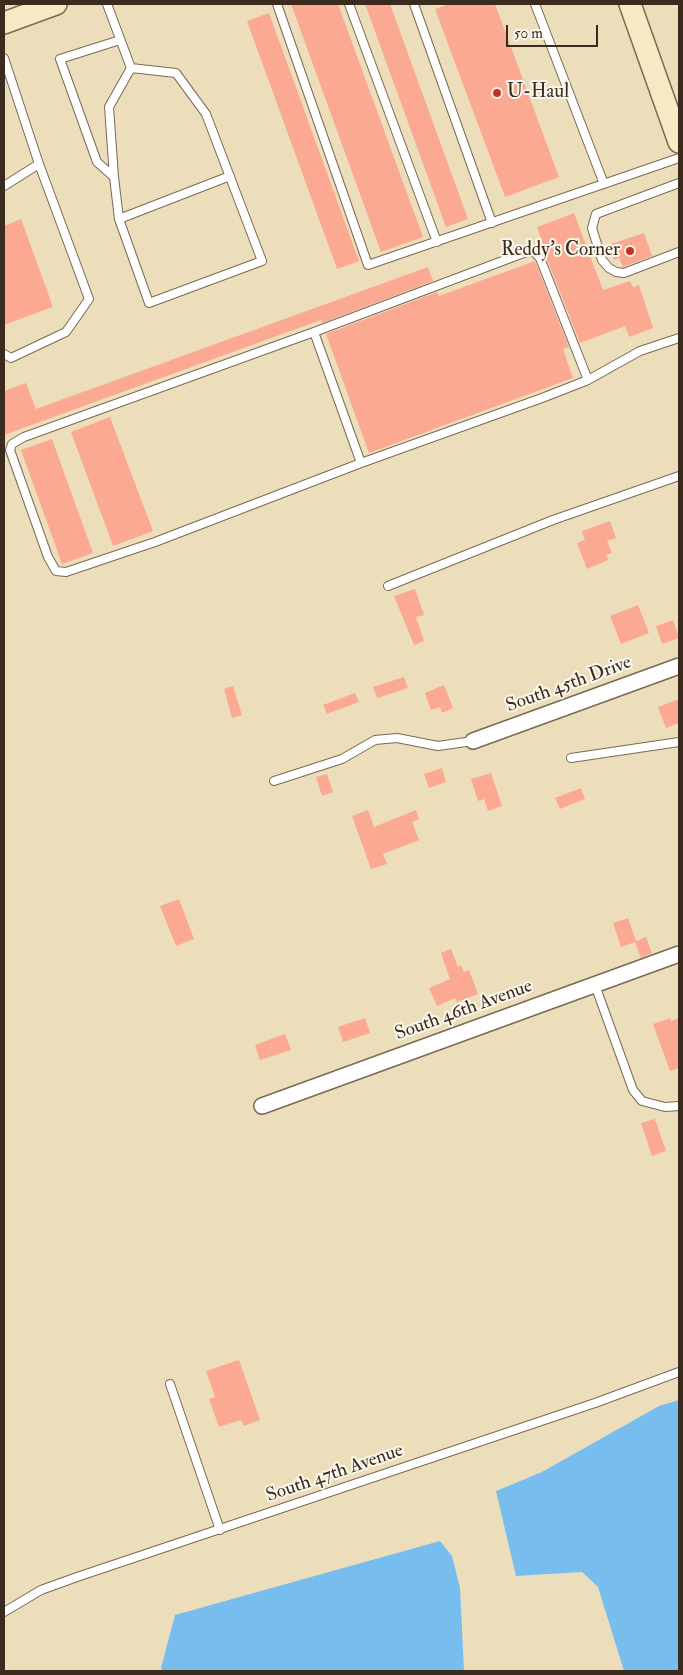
<!DOCTYPE html>
<style>
body{margin:0}
#map{position:relative;width:683px;height:1675px;overflow:hidden;background:#ecdebb;font-family:"IM FELL Double Pica",serif}
canvas{display:block}
.frame{position:absolute;inset:0;border:5px solid #3b2a1e;pointer-events:none}
.scale{position:absolute;left:506px;top:25px;width:92px;height:22px;box-sizing:border-box;border:2px solid #3b2a1e;border-top:0;padding-left:6px;font-size:15px;line-height:18px;white-space:nowrap;color:#3b2a1e;-webkit-text-stroke:4px #fbf7ec;paint-order:stroke}
</style>
<div id="map">
<canvas width="683" height="1675"></canvas>
<div class="frame"></div>
<div class="scale">50 m</div>
</div>
<script>
const c = document.querySelector('canvas').getContext('2d');
c.lineJoin = 'round';
function fill(path, color) { c.fillStyle = color; c.fill(path, 'evenodd'); }
const shape = rows => new Path2D(rows.map(r => 'M' + r).join(''));
function strokePath(path, color, width, dash) { c.strokeStyle = color; c.lineWidth = width; c.lineCap = dash ? 'butt' : 'round'; c.setLineDash(dash || []); c.stroke(path); }
function write(font, color, halo, rows, align = 'center') {
  c.font = font + ' "IM FELL Double Pica",serif'; c.lineWidth = 4; c.setLineDash([]); c.textBaseline = 'middle'; c.strokeStyle = halo; c.fillStyle = color; for (const [text, x, y, turn = 0] of rows) {
    c.save(); c.translate(x, y); c.rotate((+turn || 0) * Math.PI / 180); c.textAlign = isNaN(turn) ? turn : align; if (halo) c.strokeText(text, 0, 0); c.fillText(text, 0, 0); c.restore();
  }
}
const water = shape([
 [679,1400,679,1671,624,1671,598,1587,582,1572,516,1576,496,1491,542,1472,659,1406],
 [440,1541,452,1556,460,1588,464,1671,163,1671,161,1668,175,1615]
]);
const building = shape([
 [291,4,338,4,423,237,381,252],
 [365,4,390,4,468,219,446,227],
 [449,4,495,4,559,177,505,197,435,9],
 [269,13,359,261,337,269,247,21],
 [574,213,603,290,630,281,633,287,639,285,653,328,629,337,625,326,580,343,546,257,547,256,537,227],
 [21,219,53,307,4,325,4,226],
 [644,233,652,256,623,267,619,258,614,260,608,245],
 [535,261,569,347,563,349,573,378,369,453,326,334,437,292,439,296],
 [428,267,433,281,322,323,321,320,4,435,4,391,26,383,36,409],
 [110,417,153,531,113,546,71,432],
 [52,439,93,553,62,564,21,450],
 [610,521,616,538,607,541,612,553,606,555,608,560,587,569,577,543,585,540,582,531],
 [415,589,424,615,416,617,424,641,414,645,394,596],
 [638,605,649,633,621,644,610,616],
 [673,620,679,638,662,644,656,626],
 [404,677,408,688,377,698,373,687],
 [444,685,453,708,442,713,440,707,431,710,425,693],
 [233,686,242,715,232,718,224,689],
 [355,693,359,702,327,714,323,705],
 [679,699,679,723,666,728,658,707],
 [442,768,446,782,429,788,424,774],
 [491,773,502,806,488,811,484,799,478,801,471,779],
 [327,774,333,792,322,796,316,777],
 [581,788,585,799,560,809,555,798],
 [368,810,374,827,416,810,419,819,412,822,419,840,383,854,387,864,371,869,352,816],
 [179,899,194,939,176,946,160,906],
 [628,918,636,941,646,937,652,953,641,958,635,942,621,947,613,923],
 [451,949,458,967,461,965,464,972,469,970,478,994,457,1002,455,998,437,1006,429,988,450,979,441,953],
 [365,1018,370,1033,343,1042,338,1027],
 [670,1018,671,1021,679,1018,679,1068,670,1071,653,1024],
 [285,1034,291,1050,260,1060,255,1045],
 [655,1119,666,1151,652,1156,641,1123],
 [239,1360,260,1420,244,1426,241,1420,219,1427,209,1399,215,1397,206,1371]
]);
const lane = shape([
 [107,4,131,68,109,107,114,177,119,219,149,303,262,261,206,114,176,73,131,68],
 [277,4,368,265,679,158],
 [349,4,437,242],
 [414,4,492,223],
 [535,4,604,184],
 [4,58,39,164,89,299,66,332,11,358,4,354],
 [114,177,97,162,60,59,120,40],
 [679,183,596,214,592,228,602,260,609,268,616,272,624,273,679,252],
 [4,186,39,164],
 [119,219,230,176],
 [314,332,361,463],
 [588,380,540,258,534,252,529,251,314,332,24,437,12,444,10,450,48,557,56,571,66,572,155,542,361,463,542,398,588,380,640,351,679,338],
 [388,586,553,520,679,476],
 [571,758,679,742],
 [274,781,342,759,375,740,397,738,438,746,473,741],
 [595,985,633,1090,642,1101,665,1107,679,1106],
 [170,1384,220,1530],
 [4,1612,41,1590,77,1577,595,1403,679,1372]
]);
const street = shape([
 [473,741,679,666],
 [262,1106,679,954]
]);
const secondary = shape([
 [630,4,679,142],
 [4,23,56,4]
]);
const markers = [
 [497,93,5,"#c8321e"],
 [630,251,5,"#c8321e"]
];
const poiNames = [
 ["U-Haul",507,93],
 ["Reddy's Corner",620,251,"right"]
];
const streetNames = [
 ["South 45th Drive",569,685,-20],
 ["South 46th Avenue",464,1011,-20],
 ["South 47th Avenue",335,1474,-19]
];
fill(water, '#77beef');
fill(building, '#fca994');
strokePath(lane, '#796955', 10);
strokePath(street, '#796955', 18);
strokePath(secondary, '#796955', 24);
strokePath(lane, '#fff', 8);
strokePath(street, '#fff', 15);
strokePath(secondary, '#f7e9c3', 21);
for (const [x, y, r, color] of markers) { const dot = new Path2D(); dot.arc(x, y, r, 0, 2 * Math.PI); c.fillStyle = color; c.fill(dot); strokePath(dot, '#fbf7ec', 2); }
write('19px', '#3b2a1e', '#fbf7ec', poiNames, 'left');
write('19px', '#3b2a1e', '#fbf7ec', streetNames);
</script>
